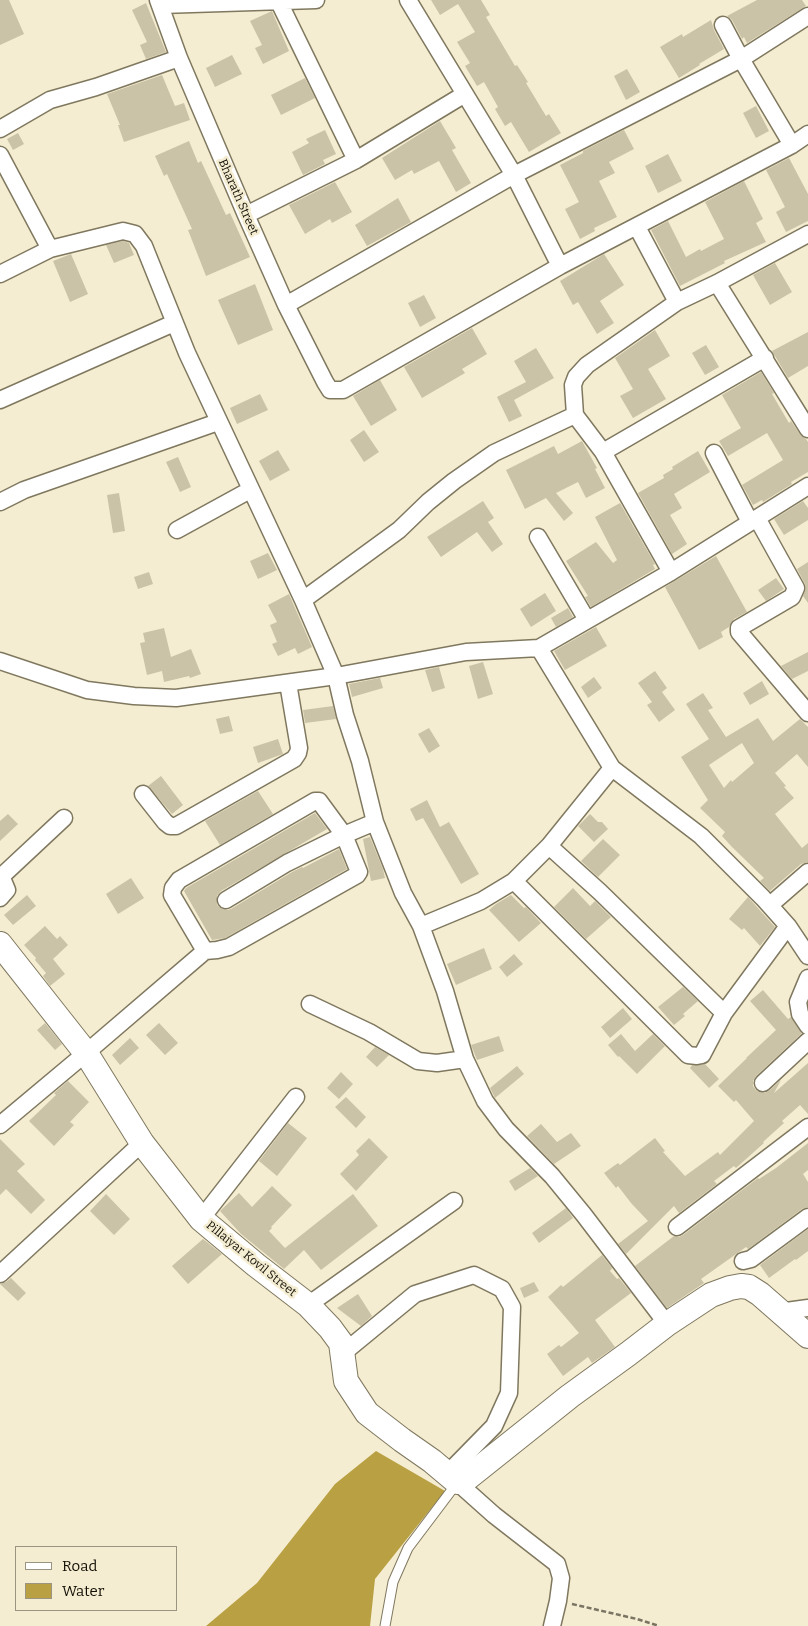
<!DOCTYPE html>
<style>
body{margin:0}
#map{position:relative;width:808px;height:1626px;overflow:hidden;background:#f5edd1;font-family:Bitter,serif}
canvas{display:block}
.legend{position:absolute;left:15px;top:1546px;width:162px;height:65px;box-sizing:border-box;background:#f5edd1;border:1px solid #9a9480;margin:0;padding:6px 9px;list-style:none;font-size:15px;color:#120f06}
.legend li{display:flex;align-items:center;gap:10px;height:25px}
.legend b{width:25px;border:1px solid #9a9480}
</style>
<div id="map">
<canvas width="808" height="1626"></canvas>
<ul class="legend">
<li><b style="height:6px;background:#fff"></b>Road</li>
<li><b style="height:14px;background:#b9a043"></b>Water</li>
</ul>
</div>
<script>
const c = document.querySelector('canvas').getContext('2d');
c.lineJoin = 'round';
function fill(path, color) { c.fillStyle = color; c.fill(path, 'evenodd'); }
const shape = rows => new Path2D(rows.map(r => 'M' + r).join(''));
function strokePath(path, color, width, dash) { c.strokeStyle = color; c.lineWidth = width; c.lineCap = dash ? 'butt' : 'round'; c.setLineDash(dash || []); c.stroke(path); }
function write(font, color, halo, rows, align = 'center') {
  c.font = font + ' Bitter,serif'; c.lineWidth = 5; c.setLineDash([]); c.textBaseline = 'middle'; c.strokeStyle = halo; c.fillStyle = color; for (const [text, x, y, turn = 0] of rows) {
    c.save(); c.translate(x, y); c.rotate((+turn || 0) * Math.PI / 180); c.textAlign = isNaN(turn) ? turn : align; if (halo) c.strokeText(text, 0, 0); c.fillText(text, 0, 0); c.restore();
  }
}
const water = shape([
 [376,1451,445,1491,375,1579,370,1626,206,1626,257,1583,335,1484]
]);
const building = shape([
 [0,0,9,0,24,34,0,45],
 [431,0,481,0,490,15,486,17,515,66,517,65,528,82,526,83,546,116,549,114,561,133,529,152,511,122,505,126,495,109,498,107,484,82,477,86,465,66,470,63,457,42,475,32,458,4,440,15],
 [757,0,802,0,806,6,747,43,744,37,742,39,732,20,727,16],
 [146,3,166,52,146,59,140,45,147,42,132,10],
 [272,11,289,51,263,64,255,48,262,45,250,21],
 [711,20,714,30,724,49,699,64,700,65,679,78,660,47,682,34,683,37],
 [232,55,242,74,215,87,206,68],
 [627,69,640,92,626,100,614,76],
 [162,75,175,106,184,103,190,120,124,142,118,125,120,125,107,94],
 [305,78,315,98,281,115,271,95],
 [756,106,769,131,756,138,743,113],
 [440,121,456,148,452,150,471,183,456,192,439,161,414,174,412,170,395,180,382,158],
 [325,130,336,154,323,160,325,164,303,175,292,152,309,143,306,139],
 [624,130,634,149,609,162,615,173,599,181,617,217,594,228,595,231,580,239,565,209,579,202,560,165,583,153,583,151],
 [18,133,24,144,13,150,7,139],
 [189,141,198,163,201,161,226,215,230,213,250,257,206,276,188,230,192,229,167,174,164,176,155,156],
 [668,154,682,181,658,193,645,166],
 [789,158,808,194,808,221,786,232,776,212,785,207,766,170],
 [744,181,763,219,756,223,766,242,724,261,725,263,680,286,651,230,668,221,686,257,700,249,701,251,724,239,705,202],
 [335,182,352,212,332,223,330,219,305,234,289,205],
 [398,198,411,222,367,246,355,225],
 [123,241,129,243,134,255,114,263,106,245],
 [71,254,88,294,70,302,53,261],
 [604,254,624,285,600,301,614,323,597,334,578,302,573,305,560,281],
 [775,263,792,292,770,305,753,275],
 [255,284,273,330,238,345,218,300],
 [424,295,436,318,420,327,408,303],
 [472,328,487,354,462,369,465,373,422,398,404,367],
 [655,330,670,356,648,369,666,399,633,418,620,396,633,389,615,358],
 [808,332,808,366,788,378,772,351],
 [706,345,719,367,705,375,692,353],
 [536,348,554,378,514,400,522,416,509,422,497,397,526,382,514,361],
 [761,372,774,393,772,394,789,423,791,421,800,434,806,439,808,442,808,472,791,482,792,484,763,502,762,500,753,505,742,485,783,460,767,433,728,456,719,441,741,428,722,395],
 [380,380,397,410,371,426,353,396],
 [260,394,268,410,237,424,230,408],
 [364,430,379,452,364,462,350,440],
 [582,441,597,468,595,469,605,488,586,498,578,482,556,493,573,513,564,521,546,498,525,509,506,470,554,446,558,454],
 [278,450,290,470,270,481,259,461],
 [698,451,710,472,674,494,682,508,670,515,687,544,672,554,638,493,664,478,663,475,673,469,672,467],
 [178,457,191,487,180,492,166,462],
 [119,493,125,531,113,533,107,495],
 [483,501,494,518,488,522,503,544,492,552,477,532,441,557,427,537],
 [803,501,808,508,808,520,784,535,774,519],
 [620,503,655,564,653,565,655,569,591,607,585,597,588,596,566,561,596,542,613,563,617,560,595,517],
 [268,553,277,570,258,579,250,561],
 [716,556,747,612,734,619,729,627,721,632,723,637,699,650,665,587],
 [808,562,808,603,803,596,806,588,805,584,797,569],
 [149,572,153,584,138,589,134,577],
 [776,578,784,589,766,601,758,590],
 [545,593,556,611,531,627,520,609],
 [289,594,312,647,298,654,295,648,278,656,272,644,277,642,270,625,277,622,268,605],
 [568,608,573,617,556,627,551,618],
 [596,627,607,646,565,670,554,651],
 [164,628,171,657,191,649,201,674,190,678,189,676,164,682,162,671,147,675,140,643,145,642,143,633],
 [808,652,808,671,792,679,781,666],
 [483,662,493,694,478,699,469,666],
 [439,667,445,688,432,692,425,670],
 [655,671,667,688,662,692,675,710,659,722,647,705,652,702,638,683],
 [594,677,602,688,588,698,581,687],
 [380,678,383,688,352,697,349,684],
 [762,681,769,694,750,705,743,693],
 [703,693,713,708,708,710,726,737,758,718,773,741,800,719,808,727,808,767,797,754,775,773,786,786,784,787,794,798,775,814,802,848,808,843,808,862,801,864,770,891,760,881,764,878,732,847,722,836,725,832,700,808,708,800,681,757,709,739,686,704],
 [742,743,754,763,732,782,731,780,724,788,709,765],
 [333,706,336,719,305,723,303,710],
 [229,716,233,731,220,734,216,719],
 [429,728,440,746,429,753,418,734],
 [278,739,283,754,258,763,253,747],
 [161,776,183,805,172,814,148,786],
 [258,791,273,814,220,845,205,821],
 [427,800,440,827,449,822,479,874,461,884,423,818,416,821,410,809],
 [315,813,327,829,221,891,217,896,217,905,222,909,227,910,231,909,292,872,302,867,303,868,339,849,347,869,225,938,212,940,184,891,186,888],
 [8,814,18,824,0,841,0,821],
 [590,814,598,822,602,822,608,829,594,842,578,826],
 [370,837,383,869,385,878,371,881,363,839],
 [603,839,620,855,598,877,581,861],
 [131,878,144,898,118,914,106,894],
 [573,888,590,906,595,901,611,917,586,939,554,907],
 [27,895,36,906,13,925,4,915],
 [511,895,524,908,526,907,541,923,519,942,489,910,496,904],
 [748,897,775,927,760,946,744,928,742,930,729,919],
 [45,926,57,939,60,936,68,945,53,959,65,974,50,986,43,976,46,973,35,960,36,958,24,945],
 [484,948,492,969,456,985,447,964],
 [514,954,523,964,507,977,499,967],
 [683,987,698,1001,683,1014,685,1016,674,1025,658,1007],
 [763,990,788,1019,791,1017,802,1033,756,1076,753,1081,753,1086,756,1090,765,1093,770,1090,781,1080,774,1093,808,1063,808,1114,800,1105,782,1121,784,1123,763,1142,764,1143,736,1168,734,1166,714,1181,717,1184,679,1213,674,1206,626,1254,618,1244,648,1221,631,1203,618,1186,616,1188,604,1173,618,1163,620,1165,655,1138,665,1151,663,1152,685,1176,718,1152,720,1155,754,1121,736,1100,734,1102,718,1086,747,1058,746,1058,776,1030,750,1001],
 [623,1008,632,1019,610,1038,601,1027],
 [45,1023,62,1044,55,1050,37,1030],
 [159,1023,178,1043,165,1055,146,1035],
 [621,1034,635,1051,653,1034,665,1046,637,1074,619,1056,618,1057,608,1045],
 [499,1036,504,1051,477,1060,471,1045],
 [130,1038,139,1048,120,1065,112,1055],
 [375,1047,389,1055,377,1067,366,1057],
 [705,1064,719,1079,709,1088,690,1068,692,1065],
 [517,1066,524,1074,495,1098,490,1088],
 [341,1072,353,1084,339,1099,327,1088],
 [68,1081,89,1102,70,1122,74,1125,54,1146,29,1121,56,1095,54,1093],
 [346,1097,366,1117,356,1128,335,1107],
 [288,1123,307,1138,277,1176,259,1161],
 [541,1124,557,1142,571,1133,581,1146,554,1164,527,1136],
 [369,1138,388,1157,356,1191,340,1174,359,1155,356,1151],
 [0,1139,25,1164,17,1171,45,1200,31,1214,6,1189,0,1195],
 [808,1143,808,1170,803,1174,808,1182,808,1207,802,1209,748,1249,746,1247,701,1279,704,1283,667,1308,635,1266,674,1236,679,1237,683,1235,758,1178,759,1179,776,1168],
 [530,1168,538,1176,515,1191,509,1181],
 [272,1186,292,1205,271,1227,272,1228,269,1231,285,1248,353,1194,378,1226,321,1270,304,1250,284,1269,241,1234,220,1211,239,1193,252,1207],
 [106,1194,130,1219,114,1235,90,1211],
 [566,1208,573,1218,539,1243,532,1233],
 [808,1229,808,1251,796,1260,795,1259,769,1278,760,1265],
 [203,1239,222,1254,188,1284,172,1266],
 [602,1255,612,1268,610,1271,617,1279,619,1278,631,1293,595,1320,615,1347,592,1363,588,1357,563,1376,547,1354,559,1345,561,1347,579,1333,548,1297,561,1285,563,1287],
 [11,1278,26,1293,18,1301,0,1284,6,1282],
 [534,1282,539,1291,524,1298,520,1288],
 [358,1294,372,1316,361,1326,337,1308]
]);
const path = shape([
 [572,1604,637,1619,659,1626]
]);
const lane = shape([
 [385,1626,393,1582,408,1548,457,1483]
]);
const street = shape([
 [158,0,179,58,246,215,286,305,325,382,330,390,343,390,560,266,792,145],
 [408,0,514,175,560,266],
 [279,2,356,160],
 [161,5,316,0],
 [723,25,741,59,792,145,808,134],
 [0,129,50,100,96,87,179,58],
 [0,155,50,249],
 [246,215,356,160,465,94],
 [637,227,677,302],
 [0,274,50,249,123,231,135,234,144,246,187,353,303,600,336,676,345,715,360,761,375,822,403,893,421,926,445,991,465,1059,485,1101,506,1129,552,1176,584,1215,667,1324],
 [717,283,808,429],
 [286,305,514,175,741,59,808,16],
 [0,400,174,323],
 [603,452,765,358],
 [714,453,750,522],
 [0,502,24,490,218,422],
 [757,518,796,588,792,597,739,628,739,632,808,713],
 [177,530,250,490],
 [538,537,587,620],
 [671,572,603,452,575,415,573,385,576,377,587,365,677,302,717,283,808,234],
 [303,600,399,530,428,502,454,481,494,453,575,415],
 [0,661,87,690,134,696,176,698,336,676,466,652,539,648,671,572,808,486],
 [612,768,701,836,763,898,788,926,808,956],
 [143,794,165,822,170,826,176,826,294,759,298,753,299,748,288,683],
 [549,846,600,892,724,1013],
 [514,881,688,1055,697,1056,702,1055,724,1013,788,926],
 [0,898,7,890,2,878,3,875,64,818],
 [226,900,287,863,344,835,375,822],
 [770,905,808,872],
 [421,926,481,901,514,881,549,846,612,768,539,648],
 [808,978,798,1002,800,1014,808,1026],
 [310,1004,369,1032,418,1061,437,1063,465,1059],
 [763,1083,808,1041],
 [0,1125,86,1053,205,951,172,895,173,888,179,880,315,801,319,801,344,835,359,872,357,875,229,947,217,950,205,951],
 [201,1219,296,1097],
 [677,1227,808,1127],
 [743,1261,751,1259,808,1217],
 [0,1274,142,1143],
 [308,1305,454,1201],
 [779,1312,808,1308],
 [342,1354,415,1294,474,1275,502,1289,512,1307,509,1393,494,1426,447,1474],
 [457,1482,494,1515,557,1564,561,1578,558,1601,552,1626]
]);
const secondary = shape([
 [0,944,86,1053,142,1143,201,1219,256,1265,308,1305,330,1328,341,1343,346,1381,367,1413,402,1440,432,1461,457,1482,466,1479,570,1396,628,1354,667,1324,711,1295,730,1288,741,1286,749,1287,760,1294,808,1336]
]);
const streetNames = [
 ["Bharath Street",238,197,66],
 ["Pillaiyar Kovil Street",251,1259,39]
];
fill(water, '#b9a043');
fill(building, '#cac3a8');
strokePath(lane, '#7f785f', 11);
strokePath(street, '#7f785f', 19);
strokePath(secondary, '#7f785f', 26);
strokePath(path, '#7a7463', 2.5, [5, 2.5]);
strokePath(lane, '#fff', 9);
strokePath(street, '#fff', 16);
strokePath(secondary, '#fff', 24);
write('12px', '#120f06', '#f5edd1', streetNames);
</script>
